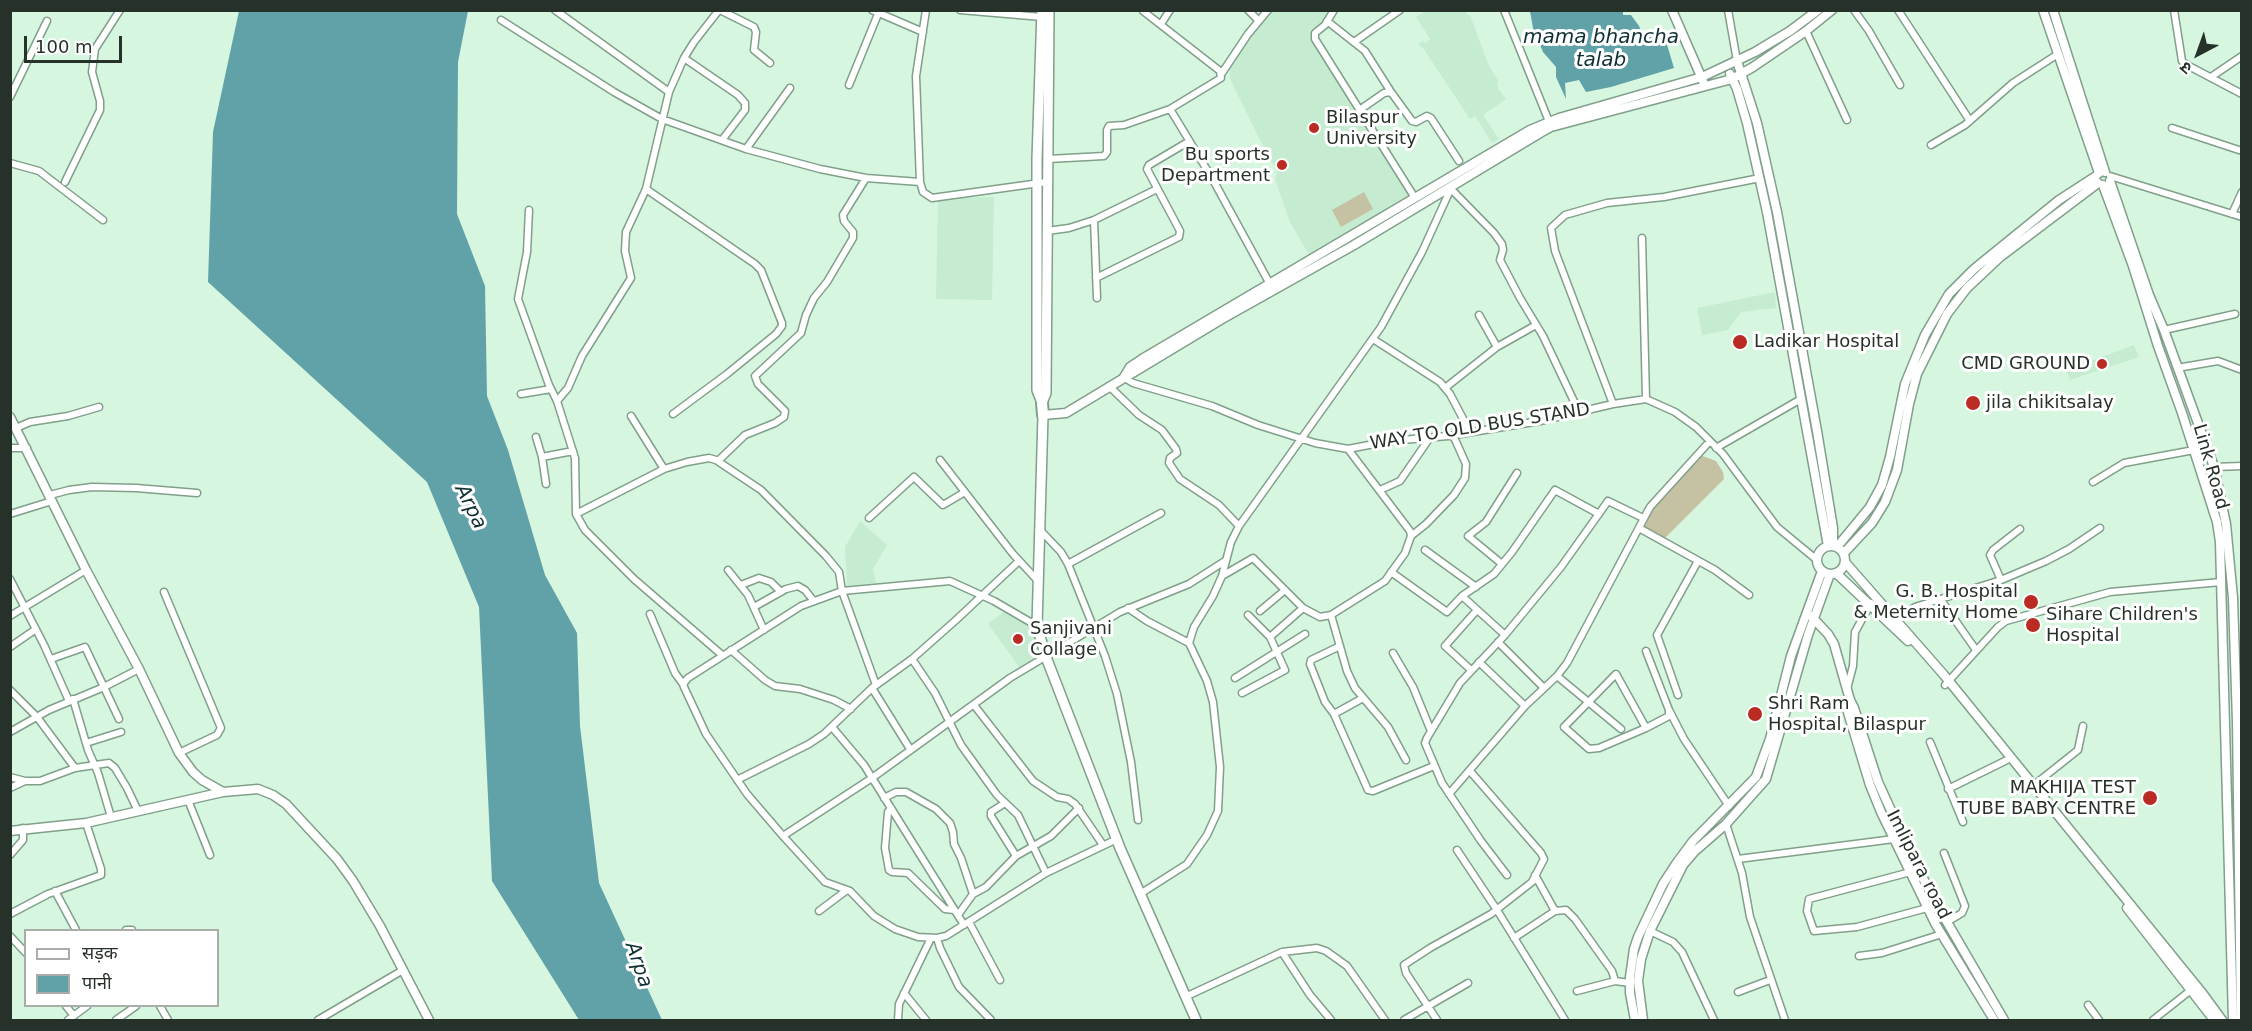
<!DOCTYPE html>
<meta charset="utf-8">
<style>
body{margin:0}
#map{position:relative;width:2252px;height:1031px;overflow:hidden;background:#d6f6df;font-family:"DejaVu Sans","Noto Sans Devanagari",sans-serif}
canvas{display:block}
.frame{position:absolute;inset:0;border:12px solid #263229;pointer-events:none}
.legend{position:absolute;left:24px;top:929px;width:195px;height:78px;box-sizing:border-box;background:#fff;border:2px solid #a8ada9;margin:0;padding:8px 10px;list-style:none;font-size:18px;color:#263229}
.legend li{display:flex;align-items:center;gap:12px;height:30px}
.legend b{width:30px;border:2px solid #a8ada9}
.north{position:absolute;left:2168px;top:24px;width:60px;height:60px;-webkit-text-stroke:4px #fff;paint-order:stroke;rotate:221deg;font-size:16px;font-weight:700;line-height:24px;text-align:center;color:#263229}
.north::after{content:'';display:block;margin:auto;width:21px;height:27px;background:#263229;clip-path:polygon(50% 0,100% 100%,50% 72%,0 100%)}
.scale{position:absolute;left:24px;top:36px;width:98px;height:27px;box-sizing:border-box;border:3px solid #263229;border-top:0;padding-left:8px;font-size:18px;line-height:21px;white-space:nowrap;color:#263229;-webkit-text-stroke:4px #fff;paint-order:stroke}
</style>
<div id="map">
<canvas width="2252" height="1031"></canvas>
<div class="frame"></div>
<ul class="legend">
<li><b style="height:8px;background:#fff"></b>सड़क</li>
<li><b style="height:16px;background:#61a1a8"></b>पानी</li>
</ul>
<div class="north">उ</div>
<div class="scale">100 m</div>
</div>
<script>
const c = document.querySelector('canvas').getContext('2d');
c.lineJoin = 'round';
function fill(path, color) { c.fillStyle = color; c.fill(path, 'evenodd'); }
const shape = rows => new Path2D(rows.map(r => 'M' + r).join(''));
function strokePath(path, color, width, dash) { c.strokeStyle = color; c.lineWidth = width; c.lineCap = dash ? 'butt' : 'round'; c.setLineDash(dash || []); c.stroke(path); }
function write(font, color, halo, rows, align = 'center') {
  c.font = font + ' "DejaVu Sans",sans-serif'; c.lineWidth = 6; c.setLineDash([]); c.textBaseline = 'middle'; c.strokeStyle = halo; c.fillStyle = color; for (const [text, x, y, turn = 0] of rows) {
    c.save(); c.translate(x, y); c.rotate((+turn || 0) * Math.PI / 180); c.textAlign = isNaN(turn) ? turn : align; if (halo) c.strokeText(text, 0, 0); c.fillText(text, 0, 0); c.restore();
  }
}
const built = shape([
 [1427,10,1466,11,1467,15,1470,15,1489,66,1499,82,1497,84,1499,90,1506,99,1483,115,1499,139,1492,143,1475,116,1470,119,1423,48,1419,46,1419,43,1423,41,1426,43,1430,39,1416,17],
 [1263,11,1328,11,1326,19,1309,31,1321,52,1363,107,1412,193,1376,215,1377,218,1309,255,1290,222,1275,179,1277,174,1276,169,1264,148,1230,79,1230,64,1252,24],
 [994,197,992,300,936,299,938,198],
 [1775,292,1776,308,1741,312,1728,330,1702,335,1697,308],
 [2134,345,2139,357,2070,380,2066,370],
 [860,521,887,545,873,569,876,583,847,586,845,547],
 [1006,610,1032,620,1041,653,1020,668,988,624]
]);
const green = shape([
 [1364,192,1373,209,1341,227,1332,210],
 [1700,455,1716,461,1723,472,1724,479,1664,539,1642,526,1643,518]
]);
const water = shape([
 [239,11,468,11,458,62,457,214,485,286,487,396,508,450,545,575,577,633,580,726,599,883,662,1020,579,1020,492,881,479,607,427,482,208,282,213,132],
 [1530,11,1623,11,1623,15,1631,15,1639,26,1644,37,1665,38,1674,68,1611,87,1586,92,1579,80,1565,83,1566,99,1556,77,1556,67,1543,52,1533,28]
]);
const street = shape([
 [555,10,669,92],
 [719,10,694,42,684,58,669,92,646,189,626,232,625,251,631,278,582,356,568,388,557,401,575,458,576,514,585,530,634,579,722,655],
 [720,10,754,27,756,32,754,50,770,63],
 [872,10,923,32],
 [926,10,916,76,920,182,923,192,932,198,1047,182],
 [960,10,1042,17],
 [1248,10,1259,21],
 [1334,10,1325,25,1315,33,1315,39,1415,198],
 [1504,10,1550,124],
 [1728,10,1737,61],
 [1854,10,1869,31,1900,85],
 [1898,10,1970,121],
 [2174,10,2182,61,2185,64,2242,94],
 [501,20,614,92,662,119,746,149,820,169,866,178,920,182],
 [1327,21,1365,51,1391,92],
 [1161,24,1170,10],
 [1806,31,1847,120],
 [1354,42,1400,10],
 [684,58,738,95,745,103,745,110,722,140],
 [1222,73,1248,34,1268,10],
 [2211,77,2242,56],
 [849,85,878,14],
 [10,97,47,21],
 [1170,109,1212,178,1271,286],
 [1361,109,1384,93,1391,92,1412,121,1416,122,1427,116,1431,118,1459,161],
 [2172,128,2242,151],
 [1931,145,1965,125,2013,83,2058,54],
 [746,149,790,88],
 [1048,159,1104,156,1107,152,1107,130,1109,126,1124,125,1170,109,1221,78,1220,71,1143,11],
 [10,163,39,171,103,220],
 [2110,176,2242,217],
 [65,182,100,110,100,101,92,72,95,49,120,10],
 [646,189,755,264,761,270,782,323,782,326,776,334,727,374,673,414],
 [1451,189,1494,233,1502,244,1503,250,1500,260,1520,298,1543,336,1579,412],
 [529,210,527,252,518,299,549,385,557,401],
 [2232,214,2242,192],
 [1094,220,1097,298],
 [1047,231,1069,228,1094,220,1157,189],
 [1642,238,1646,399],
 [1096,278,1179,237,1180,231,1147,169,1149,165,1188,142],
 [1479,315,1497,347],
 [2164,330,2235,314],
 [1373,339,1440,382,1450,394,1470,432],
 [2177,368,2218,361,2242,370],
 [1123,377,1133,383,1212,406,1258,425,1315,443,1348,449,1390,441,1448,436,1540,421,1613,404,1646,399,1675,412,1696,427,1723,454,1777,527,1817,560],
 [1109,386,1139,415,1162,430,1176,449,1177,453,1170,458,1169,463,1180,479,1219,505,1239,526],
 [1445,388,1497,347,1536,325],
 [521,394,551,389],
 [1613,404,1555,251,1551,228,1565,215,1607,203,1664,197,1760,178],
 [631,416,664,469],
 [16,428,30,422,68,416,99,407],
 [536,437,542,457,546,484],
 [10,448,27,448],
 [1716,448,1801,399],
 [542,457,573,451],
 [940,460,1013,554,1038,581],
 [718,461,745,435,775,423,784,417,785,411,758,384,755,376,801,333,806,315,814,298,827,282,853,238,853,232,844,221,843,215,866,178],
 [2214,467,2242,466],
 [2093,482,2124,463,2194,450],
 [1380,490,1400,481,1429,439],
 [50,495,69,490,92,487,136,488,197,493],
 [10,514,52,501],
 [576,514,664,469,687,462,709,458,716,460,761,490,826,556,839,572,842,591,876,685],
 [869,518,914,477,943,505,965,492],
 [1639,528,1715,570,1749,595],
 [1041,531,1061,552,1068,564,1105,656,1117,694,1131,762,1138,820],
 [1411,536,1426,524,1454,495,1465,478,1466,464,1453,435],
 [1425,550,1476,587],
 [1068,564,1161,513],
 [1502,564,1468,536,1486,522,1517,473],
 [728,570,748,595,764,630],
 [1391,572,1447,612,1462,596],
 [1222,576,1253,558,1303,608,1320,617,1331,615,1385,581,1405,553,1411,536,1410,531,1348,449],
 [10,579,44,645,69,701],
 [2001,580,1990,555,1993,550,2020,529],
 [741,585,759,578,771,582,781,592],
 [164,592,221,728,217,735,179,753],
 [1941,600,1976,650],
 [754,607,786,589,798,586,805,590,813,600],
 [1128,608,1147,621,1189,643,1207,681,1213,702,1220,767,1218,811,1207,835,1187,864,1140,894],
 [1260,611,1285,590],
 [650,614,675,673,683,684],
 [1248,615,1270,637],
 [1331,615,1347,671,1355,688,1388,727,1406,760],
 [10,616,86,570],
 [1896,620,1915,607,2001,580,2046,561,2069,549,2100,528],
 [1037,626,994,601,950,581,842,591,801,606,688,678,683,684,684,687,706,734,747,794,783,836,825,882,850,891,874,916,895,929,918,937,937,938,946,936,1046,873,1117,839],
 [1505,635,1462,596,1494,574,1512,552,1555,490,1599,514],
 [1498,642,1544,688],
 [1189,643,1194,627,1213,596,1222,576,1231,542,1239,526,1381,327,1422,252,1452,186],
 [10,647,36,629],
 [731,650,765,680,775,686,800,689,834,700,851,709],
 [1646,651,1669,710,1684,739,1729,806],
 [1393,653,1413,687,1431,731],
 [51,659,85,647,119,719],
 [912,659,935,693,961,745,997,795,1018,815,1046,873],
 [1479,662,1525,706],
 [1471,670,1445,646,1477,610],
 [1557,676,1621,729],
 [1235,678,1305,634],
 [1945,685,1998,627,2006,621,2110,592,2221,582],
 [872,688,910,749],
 [1847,689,1853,666,1855,632,1871,603],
 [10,690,37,717,75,768],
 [1242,693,1285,670,1270,637,1303,608],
 [1678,695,1657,635,1698,561],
 [1363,698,1334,714,1368,790,1373,791,1434,766],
 [73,699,88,750,98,773,111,817],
 [974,705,1033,781,1057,797,1068,799,1075,804,1103,845],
 [1334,714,1325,702,1310,664,1311,660,1340,646],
 [832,727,864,765,964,925],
 [1646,728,1616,674,1564,727,1589,749,1599,748,1646,728,1669,716,1669,710],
 [10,732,49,710,104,687,139,669],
 [1930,742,1963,822],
 [86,743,121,732],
 [10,777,25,781,40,781,75,768,109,763,115,768,127,788,138,811],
 [737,780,809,744,824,734,872,688,912,659,956,620,1019,561],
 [2034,785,2078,750,2083,726],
 [10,788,25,781],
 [1948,789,2007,760],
 [1449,794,1525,706,1557,676,1567,663,1650,507,1710,441],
 [884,798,896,792,906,792,936,809,950,823,953,832,954,844,961,858,973,894,958,915],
 [188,800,210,855],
 [1005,803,991,812,991,816,1016,856],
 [891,808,888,812,885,848,889,870,892,872,908,873,945,909,954,910],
 [1726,824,1742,873,1750,917,1785,1020],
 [783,836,872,778,1010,678,1120,612,1189,584,1225,561],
 [1457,850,1497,910,1565,1020],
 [1944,853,1965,906,1962,913,1947,922],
 [10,855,23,840,23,828],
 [1738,859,1894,839],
 [1918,870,1809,899,1807,911,1814,931,1857,927,1927,908],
 [1507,875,1481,841,1442,783,1425,743,1427,738,1460,683,1505,635,1561,567,1608,501,1643,518],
 [1535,875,1555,911],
 [55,891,76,930],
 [973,894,986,887,1016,856,1051,836,1079,808],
 [819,911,847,890],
 [10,914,48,894,101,875,101,869,86,823],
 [969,922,1000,980],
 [126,930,132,930],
 [1650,931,1673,942,1682,952,1714,1020],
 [10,936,26,953],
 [937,938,940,948,959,987,991,1020],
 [1514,938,1555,911,1566,910,1575,919,1612,971,1615,981],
 [1282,952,1310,995,1331,1020],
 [1859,956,1882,953,1942,934],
 [1577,991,1615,981,1630,983],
 [1738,992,1770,980],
 [904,993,926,1020],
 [1185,997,1282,952,1317,948,1326,951,1347,966,1385,1020],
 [2088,1005,2099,1020],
 [66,1006,74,1016],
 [160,1006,168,1020],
 [68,1020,87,1006],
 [116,1020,136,1006],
 [318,1020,403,970],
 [898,1020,899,1004,931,938],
 [1404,1020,1468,983],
 [1437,1020,1406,973,1404,965,1430,948,1491,914,1532,882,1544,859,1541,853,1470,771],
 [2153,1020,2191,990]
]);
const secondary = shape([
 [1672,10,1703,81],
 [2043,10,2099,173],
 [2053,10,2105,172],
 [1737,61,1757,123,1777,212,1817,431,1833,528,1833,546],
 [1730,74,1737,89,1747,123,1767,212,1828,546],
 [2110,181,2149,295,2164,330,2214,467,2226,524,2233,598,2237,722,2241,1020],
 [2103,185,2133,266,2158,346,2182,413,2217,522,2220,542,2233,1020],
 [1124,377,1130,367,1142,359,1530,130,1559,118,1702,77,1755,52,1790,31,1818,10],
 [1043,415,1066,413,1222,319,1354,245,1540,133,1551,127,1732,79,1753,67,1806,31,1832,10],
 [10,417,86,570,139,669,179,753,193,772,202,780,223,792],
 '1817 560a14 14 0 1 1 28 0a14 14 0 1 1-28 0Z',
 [1837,547,1870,507,1882,485,1890,457,1905,384,1925,335,1949,294,1974,269,2059,200,2096,176],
 [1844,553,1872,523,1885,502,1897,470,1909,404,1917,374,1947,314,1967,288,2000,257,2098,183],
 [1845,562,1944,675,2203,994,2222,1020],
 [1836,573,1908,641],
 [1811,616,1828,634,1834,644,1850,700,1854,708,1878,782,1909,850,1933,898,2004,1020],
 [1850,700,1847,709,1870,785,1881,812,1936,925,1994,1020],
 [10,831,86,823,223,792,258,789,273,795,286,804,337,859,353,881,380,926,429,1020],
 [2127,908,2214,1020],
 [1635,1020,1630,993,1630,977,1634,949,1638,937,1663,884,1676,864,1693,841,1756,777,1770,739,1791,656,1822,571],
 [1643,1020,1638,981,1641,959,1650,931,1683,865,1695,851,1726,824,1766,779,1808,635,1830,574]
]);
const primary = shape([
 [1042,403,1037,390,1037,159,1042,10],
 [1042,403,1046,393,1049,10],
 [1043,415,1037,626,1046,657,1120,848,1196,1020]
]);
const highway = shape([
 [1042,403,1043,415]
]);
const markers = [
 [1314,128,6,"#b92b23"],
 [1282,165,6,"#b92b23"],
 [1740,342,8,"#b92b23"],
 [2102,364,6,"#b92b23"],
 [1973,403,8,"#b92b23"],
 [2031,602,8,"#b92b23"],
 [2033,625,8,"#b92b23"],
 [1018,639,6,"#b92b23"],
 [1755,714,8,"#b92b23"],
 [2150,798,8,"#b92b23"]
];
const poiNames = [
 ["Bilaspur",1326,118],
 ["University",1326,139],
 ["Bu sports",1270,155,"right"],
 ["Department",1270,176,"right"],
 ["Ladikar Hospital",1754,342],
 ["CMD GROUND",2090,364,"right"],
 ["jila chikitsalay",1986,403],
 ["G. B. Hospital",2018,592,"right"],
 ["& Meternity Home",2018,613,"right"],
 ["Sihare Children's",2046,615],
 ["Hospital",2046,636],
 ["Sanjivani",1030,629],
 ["Collage",1030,650],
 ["Shri Ram",1768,704],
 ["Hospital, Bilaspur",1768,725],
 ["MAKHIJA TEST",2136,788,"right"],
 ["TUBE BABY CENTRE",2136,809,"right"]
];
const streetNames = [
 ["WAY TO OLD BUS STAND",1480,427,-9],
 ["Link Road",2210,467,74],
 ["Imlipara road",1918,865,63]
];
const waterNames = [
 ["mama bhancha",1601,38],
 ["talab",1601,61],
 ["Arpa",470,507,64],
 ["Arpa",638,965,71]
];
fill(built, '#c5ecd1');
fill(green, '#c4c2a2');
fill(water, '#61a1a8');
strokePath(street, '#819f8a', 9);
strokePath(secondary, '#819f8a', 11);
strokePath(primary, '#819f8a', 12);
strokePath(highway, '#819f8a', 14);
strokePath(street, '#fff', 6);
strokePath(secondary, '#fff', 8);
strokePath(primary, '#fff', 9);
strokePath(highway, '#fff', 10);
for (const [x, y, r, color] of markers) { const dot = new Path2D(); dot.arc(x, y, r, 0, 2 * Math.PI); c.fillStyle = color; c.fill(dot); strokePath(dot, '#fff', 2); }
write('18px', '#263229', '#fff', poiNames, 'left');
write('18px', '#263229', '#fff', streetNames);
write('italic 20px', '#0f3134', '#fff', waterNames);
</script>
